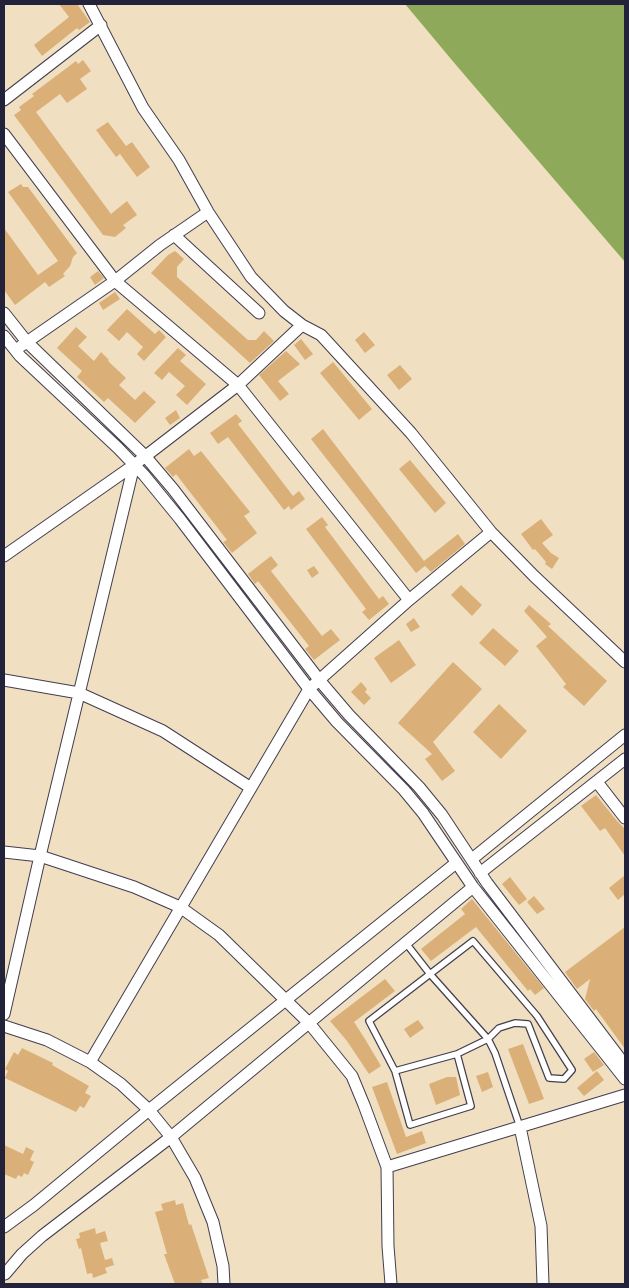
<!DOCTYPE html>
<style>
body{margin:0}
#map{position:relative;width:629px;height:1288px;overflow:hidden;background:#f1dfc1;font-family:"Old Standard TT",serif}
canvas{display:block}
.frame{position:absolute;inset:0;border:5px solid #22223b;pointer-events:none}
</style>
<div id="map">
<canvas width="629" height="1288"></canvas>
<div class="frame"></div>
</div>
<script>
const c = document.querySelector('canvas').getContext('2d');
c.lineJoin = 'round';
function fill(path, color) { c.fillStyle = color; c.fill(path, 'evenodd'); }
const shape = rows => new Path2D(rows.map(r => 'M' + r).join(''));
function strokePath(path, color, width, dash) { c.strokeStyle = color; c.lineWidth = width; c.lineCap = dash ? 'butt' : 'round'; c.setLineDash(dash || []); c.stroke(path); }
const forest = shape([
 [405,4,625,4,625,262,456,65]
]);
const building = shape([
 [59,4,77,4,90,22,79,30,77,28,42,56,34,45,69,17],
 [83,60,91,71,80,79,87,89,67,103,60,94,36,112,111,214,127,201,137,215,123,225,126,228,115,237,103,235,14,115,21,110,19,107,34,96,32,94,76,61,78,64],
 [108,122,126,146,132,142,150,167,137,177,120,154,116,157,96,130],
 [21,184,23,187,28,187,77,253,73,257,70,266,63,274,65,276,49,287,45,282,15,305,4,290,4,228,38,275,58,261,8,192],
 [175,251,184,259,177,267,177,277,248,340,256,340,264,331,274,341,250,363,151,273,168,255],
 [98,271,104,278,95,285,90,277],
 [115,292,120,299,103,310,99,303],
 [127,309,155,334,159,330,166,337,144,361,137,354,143,347,127,332,119,341,107,330],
 [76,327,87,337,78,346,94,361,101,352,109,360,108,361,126,378,119,385,135,400,144,391,156,402,135,423,108,398,104,402,77,377,82,371,57,348],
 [364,332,375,345,365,353,355,340],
 [301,339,313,354,305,360,294,345],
 [178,348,186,355,180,361,206,384,187,405,176,395,185,386,169,372,162,380,154,373],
 [286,351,300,364,278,381,289,394,280,401,259,375],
 [333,362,372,409,359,420,320,373],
 [400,365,412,379,399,390,387,375],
 [176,410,180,418,170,425,165,418],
 [236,414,242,421,238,424,293,496,299,491,305,499,291,510,289,506,284,510,228,437,218,444,210,433],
 [323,429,424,561,458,534,465,544,431,572,425,566,416,573,311,439],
 [189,449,194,456,201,451,250,512,244,516,257,533,232,553,223,542,227,540,176,474,173,477,165,468],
 [410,460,446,503,435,513,399,469],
 [322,517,328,525,325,527,379,599,383,596,389,604,369,620,362,612,366,609,306,529],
 [541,519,553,535,542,543,551,553,559,558,552,569,545,564,546,562,535,549,533,550,521,534],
 [271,556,278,565,271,571,322,636,331,629,340,640,314,660,305,649,309,646,258,581,255,584,248,574],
 [314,566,319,573,312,578,307,570],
 [461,585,482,605,472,616,451,595],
 [529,605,551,624,548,626,607,681,584,706,563,687,566,684,536,646,547,637,524,611],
 [414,618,420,627,411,632,406,624],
 [493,628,519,651,505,666,479,643],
 [399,640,416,665,391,683,374,658],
 [453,662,482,689,433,742,455,771,442,781,425,759,432,754,398,723],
 [361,682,367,689,365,692,371,698,364,705,351,692],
 [499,704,527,731,501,759,473,732],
 [596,795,617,821,625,829,625,856,605,828,600,831,581,806],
 [625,875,625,894,618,900,609,888],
 [510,877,527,899,519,905,502,884],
 [534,896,545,909,537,914,527,902],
 [472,899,544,988,535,995,530,989,528,991,476,927,431,961,421,949,465,914,461,909],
 [625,927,625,1049,596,1009,594,1011,585,999,590,979,577,989,565,972],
 [385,979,395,991,354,1022,365,1039,381,1066,369,1074,347,1041,330,1021],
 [418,1020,424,1028,410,1038,404,1029],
 [523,1044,544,1099,529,1104,508,1049],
 [22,1048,53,1063,52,1065,89,1086,85,1093,91,1096,84,1108,80,1106,76,1112,5,1078,8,1071,5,1069,14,1052,18,1055],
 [594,1052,604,1065,593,1072,584,1059],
 [597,1071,604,1080,584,1096,577,1088],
 [488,1072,493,1087,482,1092,476,1076],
 [447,1077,456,1077,460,1095,436,1105,429,1084],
 [387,1082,406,1137,422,1131,426,1143,397,1154,372,1087],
 [4,1145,23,1154,26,1147,34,1151,30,1160,34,1162,28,1175,24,1173,22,1177,18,1175,16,1179,4,1174],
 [175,1200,176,1205,183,1203,189,1225,191,1224,209,1278,201,1280,203,1284,175,1284,168,1265,164,1254,167,1254,155,1212,163,1210,161,1204],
 [95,1228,96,1234,105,1231,108,1241,100,1243,105,1260,112,1258,114,1265,105,1268,107,1273,93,1278,92,1273,87,1274,81,1248,79,1249,76,1239,80,1238,79,1233]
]);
const lane = shape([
 [405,942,430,974,488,1039,457,1054,471,1106,410,1125,395,1071,369,1021,430,974,473,941,537,1016,572,1070,564,1079,549,1078,528,1024,515,1023,499,1028,488,1039,495,1053,520,1127],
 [395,1071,457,1054]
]);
const street = shape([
 [89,4,143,108,179,160,208,212,251,277,284,311,302,325,321,335,411,433,491,532,534,576,625,662],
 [4,100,101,25],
 [4,134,115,281,238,385,409,600],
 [174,235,259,313],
 [4,313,27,342,145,456,173,489,320,681,349,715,419,787,442,815,487,883,625,1065],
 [4,336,20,356,118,448,144,475,180,519,309,689,337,722,404,790,423,813,473,887,625,1079],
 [21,346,115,281,160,245,208,212],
 [4,556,134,465,238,385,302,325],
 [4,680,79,693,163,731,251,788],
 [597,782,625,818],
 [4,852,40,856,134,887,180,907,219,935,309,1023,352,1076,364,1105,387,1167,388,1246,391,1284],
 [472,859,625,735],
 [480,873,625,759],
 [4,1014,40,856,134,465],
 [4,1026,47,1040,90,1062,121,1084,149,1110,171,1137,195,1178,213,1222,223,1266,224,1284],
 [90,1062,309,689,409,600,491,532],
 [520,1127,541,1226,543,1284],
 [387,1167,625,1095],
 [4,1227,34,1205,149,1110,456,863],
 [5,1274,22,1254,42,1236,171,1137,473,887]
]);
fill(forest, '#8fa95a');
fill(building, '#dab078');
strokePath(lane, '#413e4f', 8);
strokePath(street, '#413e4f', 13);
strokePath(lane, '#fff', 5.5);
strokePath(street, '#fff', 11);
</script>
